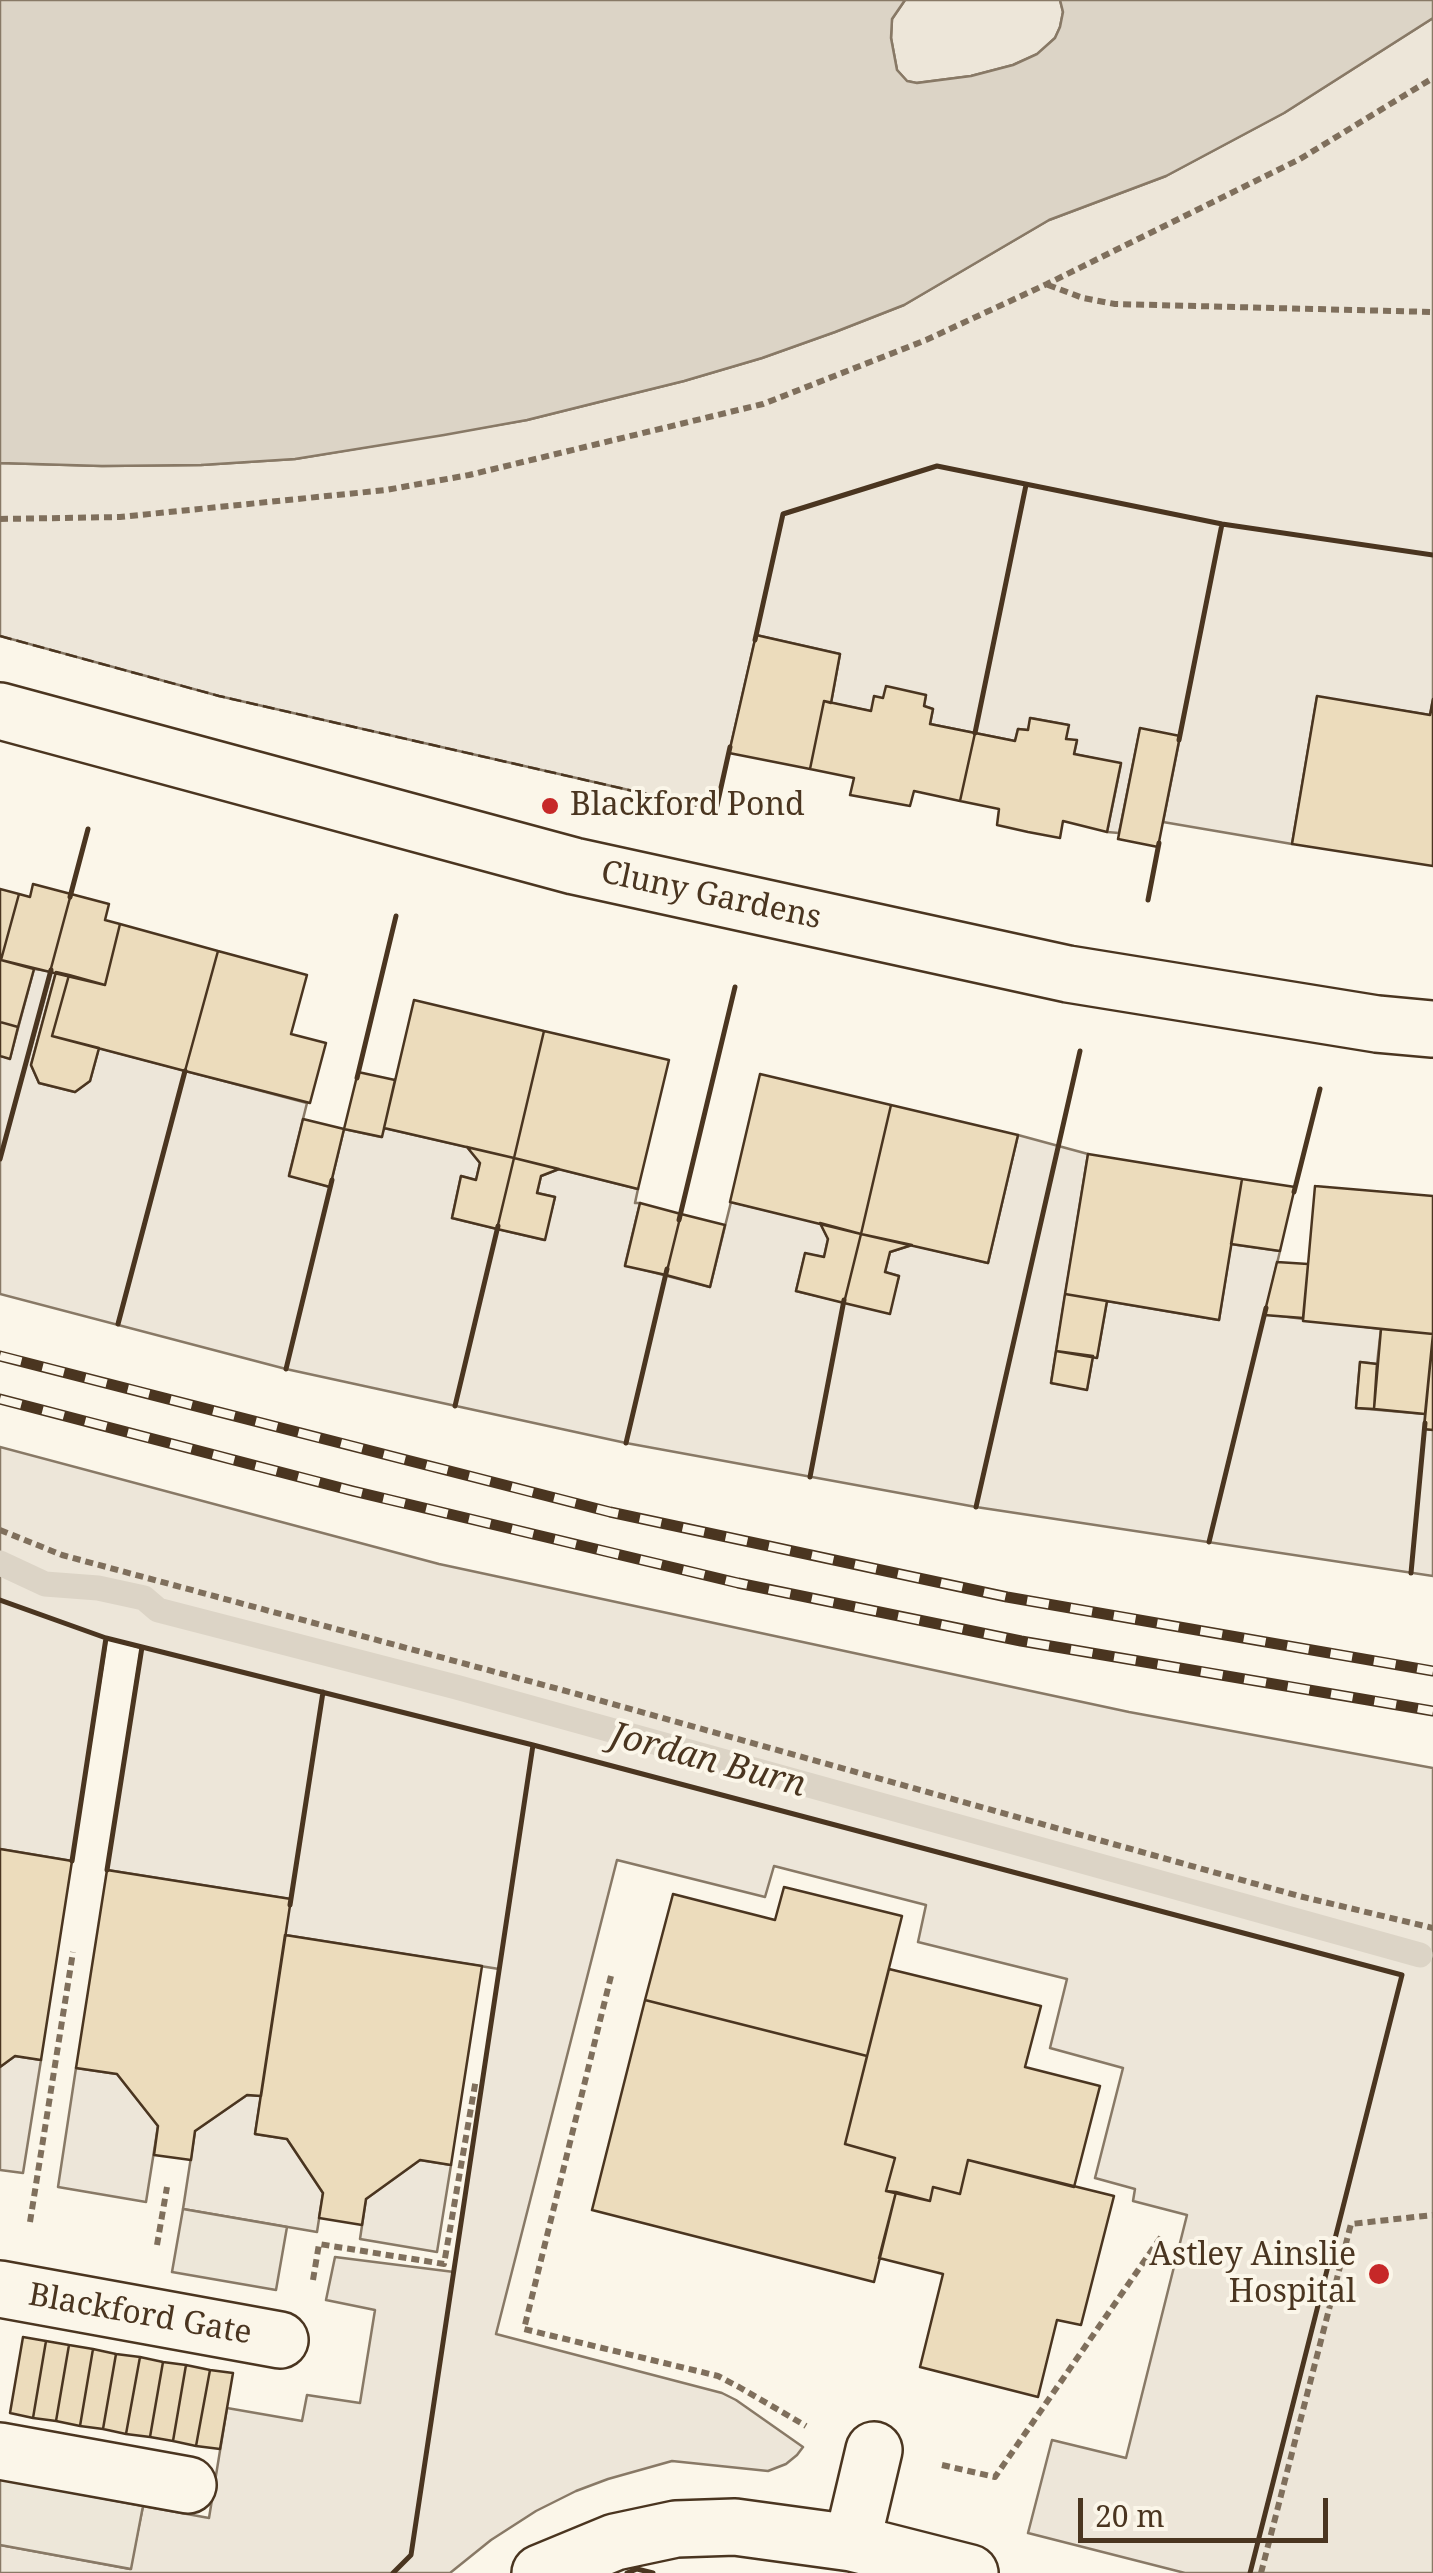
<!DOCTYPE html>
<style>
body{margin:0}
#map{position:relative;width:1433px;height:2573px;overflow:hidden;background:#fbf6e9;font-family:"Noto Serif",serif}
canvas{display:block}
.scale{position:absolute;left:1078px;top:2498px;width:250px;height:45px;box-sizing:border-box;border:5px solid #4a3520;border-top:0;padding-left:12px;font-size:30px;line-height:35px;white-space:nowrap;color:#4a3520;-webkit-text-stroke:8px #fbf6e9;paint-order:stroke}
</style>
<div id="map">
<canvas width="1433" height="2573"></canvas>
<div class="scale">20 m</div>
</div>
<script>
const c = document.querySelector('canvas').getContext('2d');
c.lineJoin = 'round';
function fill(path, color) { c.fillStyle = color; c.fill(path, 'evenodd'); }
const shape = rows => new Path2D(rows.map(r => 'M' + r).join(''));
function strokePath(path, color, width, dash) { c.strokeStyle = color; c.lineWidth = width; c.lineCap = dash ? 'butt' : 'round'; c.setLineDash(dash || []); c.stroke(path); }
function write(font, color, halo, rows, align = 'center') {
  c.font = font + ' "Noto Serif",serif'; c.lineWidth = 8; c.setLineDash([]); c.textBaseline = 'middle'; c.strokeStyle = halo; c.fillStyle = color; for (const [text, x, y, turn = 0] of rows) {
    c.save(); c.translate(x, y); c.rotate((+turn || 0) * Math.PI / 180); c.textAlign = isNaN(turn) ? turn : align; if (halo) c.strokeText(text, 0, 0); c.fillText(text, 0, 0); c.restore();
  }
}
const green = shape([
 [905,0,1060,0,1063,12,1060,27,1055,38,1038,54,1013,65,971,76,916,83,907,81,897,70,891,38,892,19,905,0],
 [1433,18,1433,699,1430,715,1317,697,1292,844,1163,822,1180,737,1140,729,1119,833,1107,832,1121,764,1074,754,1077,741,1066,739,1068,725,1031,718,1028,730,1018,729,1015,741,930,724,933,709,924,706,926,695,883,698,871,711,831,703,840,654,756,635,716,810,219,696,0,636,0,463,102,466,201,465,295,459,527,420,684,381,762,358,835,332,904,305,1049,220,1166,176,1284,113,1433,18],
 [34,969,56,972,31,1065,39,1083,75,1092,90,1081,99,1048,307,1103,289,1175,330,1187,344,1129,381,1137,384,1128,467,1147,480,1163,476,1180,461,1176,452,1218,544,1240,555,1197,537,1193,541,1176,559,1169,638,1189,635,1203,640,1203,625,1265,710,1287,731,1202,820,1223,828,1239,824,1257,805,1254,796,1291,889,1313,899,1276,885,1272,890,1252,912,1245,988,1263,1018,1135,1088,1154,1051,1383,1087,1389,1093,1356,1097,1357,1107,1301,1219,1320,1231,1244,1280,1251,1265,1314,1381,1329,1377,1364,1360,1362,1356,1408,1425,1414,1424,1429,1433,1430,1433,1576,976,1507,626,1443,286,1369,0,1294,0,1056,10,1058,34,969],
 [0,1447,439,1564,1129,1712,1433,1768,1433,2573,1185,2573,1028,2533,1052,2440,1126,2458,1187,2215,1133,2201,1135,2189,1095,2178,1123,2068,1050,2048,1067,1979,918,1942,926,1905,774,1866,765,1897,617,1860,496,2334,722,2393,736,2400,803,2447,797,2455,786,2464,768,2471,672,2461,608,2479,576,2491,536,2511,491,2540,450,2573,0,2573,0,2545,130,2569,143,2506,209,2518,227,2408,302,2421,307,2395,360,2403,375,2310,326,2300,335,2257,454,2272,499,1969,285,1935,290,1899,107,1870,141,1648,107,1638,72,1861,0,1849,0,1447],
 [15,2056,41,2060,23,2173,0,2170,0,2067,15,2056],
 [76,2068,117,2074,158,2126,146,2202,58,2187,76,2068],
 [247,2095,261,2096,255,2134,287,2139,323,2193,317,2232,183,2209,195,2131,247,2095],
 [420,2160,451,2165,437,2252,360,2239,366,2199,420,2160]
]);
const parking = shape([
 [183,2209,287,2227,276,2290,172,2272,183,2209],
 [0,2479,143,2506,131,2569,0,2545,0,2479]
]);
const water = shape([
 [0,0,905,0,892,19,891,38,897,70,907,81,917,83,971,76,1013,65,1037,54,1055,38,1060,27,1063,12,1060,0,1433,0,1433,18,1284,113,1166,176,1049,220,904,305,835,332,762,358,684,381,603,401,527,420,444,435,295,459,201,465,102,466,0,463,0,0]
]);
const stream = shape([
 [0,1563,45,1584,98,1588,144,1598,158,1610,456,1687,1420,1955]
]);
const building = shape([
 [756,635,840,654,831,703,824,701,810,769,729,753,756,635],
 [886,686,926,695,924,706,933,709,930,724,975,733,960,801,914,791,910,806,850,795,854,778,810,769,824,701,871,711,874,696,883,698,886,686],
 [1317,696,1430,715,1433,699,1433,866,1292,844,1317,696],
 [1030,718,1069,725,1066,739,1077,740,1074,754,1121,763,1107,832,1063,821,1060,838,1028,832,997,825,999,809,960,801,975,733,1015,741,1018,729,1028,730,1030,718],
 [1140,728,1180,736,1158,847,1118,839,1140,728],
 [33,884,71,894,50,972,1,960,19,894,30,897,33,884],
 [0,889,19,894,1,960,34,969,18,1027,0,1022,0,889],
 [71,894,109,904,105,920,120,924,105,985,50,972,71,894],
 [120,924,218,951,185,1071,52,1036,69,975,105,985,120,924],
 [218,951,307,975,291,1034,326,1043,310,1103,185,1071,218,951],
 [56,972,69,975,52,1036,99,1048,90,1081,75,1092,39,1083,31,1065,56,972],
 [414,1000,544,1031,514,1158,384,1128,414,1000],
 [0,1022,18,1027,10,1059,0,1056,0,1022],
 [544,1031,669,1060,638,1189,514,1158,544,1031],
 [358,1072,395,1080,382,1137,344,1129,358,1072],
 [760,1074,891,1105,861,1234,730,1202,760,1074],
 [891,1105,1018,1135,988,1263,861,1234,891,1105],
 [303,1119,344,1129,330,1187,289,1176,303,1119],
 [467,1147,514,1158,497,1229,452,1218,461,1176,476,1180,480,1163,467,1147],
 [1088,1154,1242,1179,1219,1320,1065,1294,1088,1154],
 [514,1158,559,1169,541,1176,537,1193,555,1197,545,1240,497,1229,514,1158],
 [1242,1179,1295,1187,1280,1251,1231,1244,1242,1179],
 [1315,1186,1433,1196,1433,1334,1303,1321,1315,1186],
 [640,1203,681,1214,666,1275,625,1266,640,1203],
 [681,1214,725,1225,710,1287,666,1275,681,1214],
 [820,1223,861,1234,844,1303,796,1291,805,1253,824,1257,828,1239,820,1223],
 [861,1234,912,1245,890,1252,885,1272,899,1276,890,1314,844,1303,861,1234],
 [1277,1262,1308,1264,1303,1318,1264,1315,1277,1262],
 [1065,1294,1107,1301,1097,1358,1056,1351,1065,1294],
 [1381,1329,1433,1334,1425,1414,1374,1409,1381,1329],
 [1433,1334,1433,1430,1424,1429,1433,1334],
 [1056,1351,1093,1356,1087,1390,1051,1383,1056,1351],
 [1360,1362,1377,1364,1374,1409,1356,1408,1360,1362],
 [0,1849,72,1861,41,2060,15,2056,0,2067,0,1849],
 [107,1870,291,1899,261,2096,247,2095,195,2131,191,2160,154,2155,158,2126,117,2074,76,2068,107,1870],
 [784,1887,902,1916,867,2056,645,2000,673,1894,775,1920,784,1887],
 [285,1935,482,1966,451,2165,420,2160,366,2199,362,2225,319,2218,323,2193,287,2139,255,2134,285,1935],
 [889,1969,1041,2006,1025,2067,1100,2086,1074,2187,968,2160,960,2194,933,2187,930,2201,886,2191,895,2158,845,2144,889,1969],
 [645,2000,867,2056,845,2144,895,2158,886,2191,896,2192,874,2282,592,2210,645,2000],
 [968,2160,1114,2196,1081,2325,1057,2320,1038,2397,920,2367,943,2274,879,2258,896,2192,930,2201,933,2187,960,2194,968,2160],
 [23,2337,46,2341,33,2418,10,2413,23,2337],
 [46,2341,69,2345,56,2421,33,2418,46,2341],
 [69,2345,93,2349,80,2426,56,2421,69,2345],
 [93,2349,116,2354,103,2429,80,2426,93,2349],
 [116,2354,140,2357,126,2434,103,2429,116,2354],
 [140,2357,163,2362,150,2437,126,2434,140,2357],
 [163,2362,186,2365,173,2441,150,2437,163,2362],
 [186,2365,210,2370,196,2446,173,2441,186,2365],
 [210,2370,233,2373,220,2449,196,2446,210,2370]
]);
const path = shape([
 [1048,285,1083,298,1115,304,1433,312],
 [0,519,120,517,386,490,469,475,763,404,926,340,1047,284,1300,159,1433,78],
 [0,1530,62,1555,577,1694,1299,1896,1433,1928],
 [611,1976,524,2329,718,2376,739,2387,806,2426],
 [30,2222,73,1952],
 [157,2245,167,2187],
 [313,2280,319,2244,444,2264,476,2079],
 [942,2465,995,2477,1163,2234],
 [1261,2573,1351,2224,1433,2215]
]);
const minor = shape([
 [0,711,574,866,1068,974,1377,1024,1433,1029],
 [0,2289,280,2340],
 [0,2451,188,2485],
 [852,2543,874,2450],
 [540,2573,615,2542,676,2529,735,2527,852,2543,970,2573]
]);
const rail = shape([
 [0,1356,610,1512,1007,1597,1433,1671],
 [0,1399,353,1491,738,1583,1021,1641,1433,1711]
]);
const fence = shape([
 [0,636,219,696,716,810]
]);
const wall = shape([
 [755,640,783,514,937,466,1222,524,1433,555],
 [975,733,1026,485],
 [1179,740,1222,524],
 [716,810,730,747],
 [70,897,88,829],
 [1148,900,1159,843],
 [357,1078,396,916],
 [0,1159,51,970],
 [1294,1192,1320,1089],
 [679,1220,735,987],
 [118,1324,185,1071],
 [286,1369,332,1180],
 [455,1406,498,1226],
 [626,1443,667,1269],
 [810,1477,844,1300],
 [976,1507,1080,1051],
 [1209,1542,1266,1308],
 [1411,1573,1425,1423],
 [0,1600,106,1638,142,1647,533,1745,1402,1975,1250,2573],
 [72,1861,106,1638],
 [107,1870,142,1647],
 [290,1905,323,1692],
 [393,2573,411,2555,533,1745],
 [627,2573,637,2569,653,2573]
]);
const markers = [
 [550,806,10,"#c62828"],
 [1379,2274,12,"#c62828"]
];
const poiNames = [
 ["Blackford Pond",570,806],
 ["Astley Ainslie",1356,2256,"right"],
 ["Hospital",1356,2293,"right"]
];
const streetNames = [
 ["Cluny Gardens",711,896,12],
 ["Blackford Gate",140,2315,10]
];
const waterNames = [
 ["Jordan Burn",708,1761,15]
];
fill(green, '#ede6d9');
strokePath(green, '#887966', 2.5);
fill(parking, '#ede7d9');
strokePath(parking, '#887966', 2.5);
fill(water, '#dcd4c6');
strokePath(water, '#887966', 2.5);
strokePath(stream, '#dcd4c6', 25);
fill(building, '#ecdcbc');
strokePath(building, '#4a3520', 2.5);
strokePath(minor, '#4a3520', 60);
strokePath(path, '#7f6f5c', 6, [8, 5]);
strokePath(minor, '#fbf6e9', 55);
strokePath(rail, '#4a3520', 11);
strokePath(rail, '#fbf6e9', 8, [22]);
strokePath(fence, '#4a3520', 2.5, [12, 5]);
strokePath(wall, '#4a3520', 5);
for (const [x, y, r, color] of markers) { const dot = new Path2D(); dot.arc(x, y, r, 0, 2 * Math.PI); c.fillStyle = color; c.fill(dot); strokePath(dot, '#fbf6e9', 4); }
write('32px', '#4a3520', '#fbf6e9', poiNames, 'left');
write('32px', '#4a3520', '#fbf6e9', streetNames);
write('italic 35px', '#4a3520', '#fbf6e9', waterNames);
</script>
